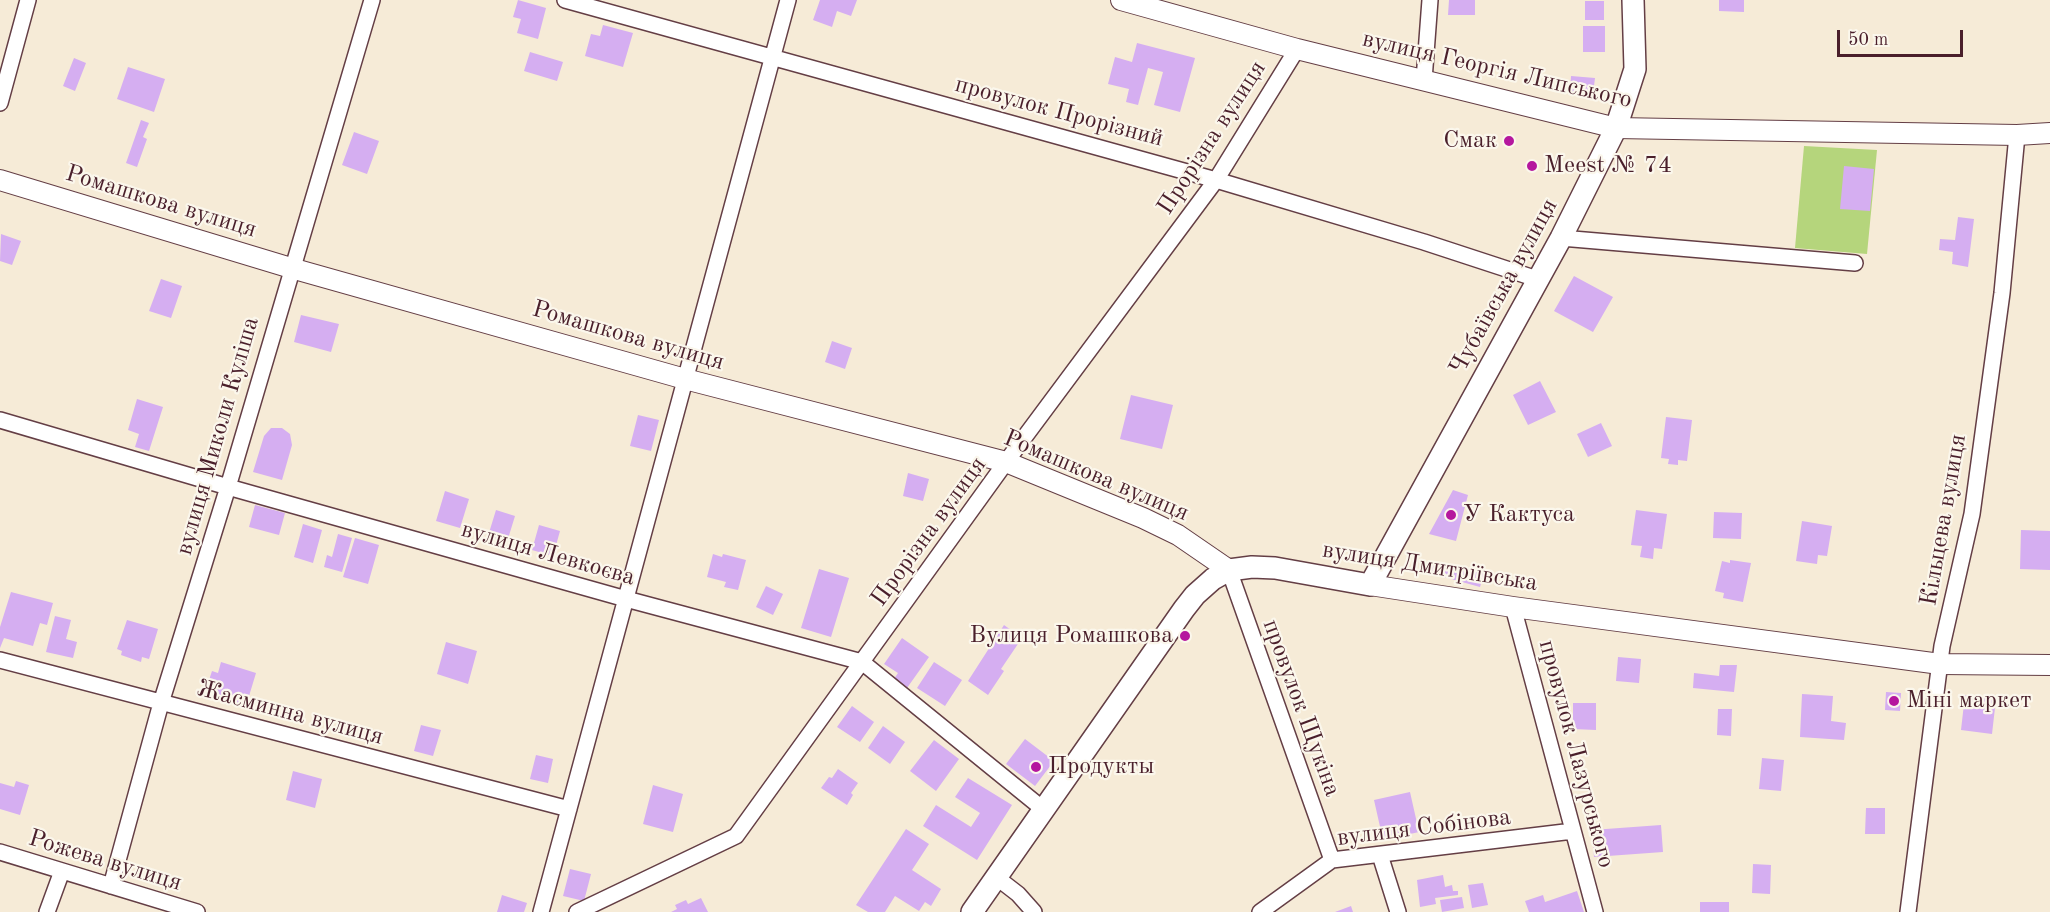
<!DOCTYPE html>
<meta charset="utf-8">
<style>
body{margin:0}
#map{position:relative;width:2050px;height:912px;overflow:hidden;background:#f6ebd7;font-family:"Old Standard TT",serif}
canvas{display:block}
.scale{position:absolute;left:1837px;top:30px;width:126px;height:27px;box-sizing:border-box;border:3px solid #4a1f2b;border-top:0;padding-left:8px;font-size:18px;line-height:21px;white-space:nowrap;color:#4a1f2b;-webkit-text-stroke:4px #fbf7ec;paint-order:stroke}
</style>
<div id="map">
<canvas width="2050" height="912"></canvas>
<div class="scale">50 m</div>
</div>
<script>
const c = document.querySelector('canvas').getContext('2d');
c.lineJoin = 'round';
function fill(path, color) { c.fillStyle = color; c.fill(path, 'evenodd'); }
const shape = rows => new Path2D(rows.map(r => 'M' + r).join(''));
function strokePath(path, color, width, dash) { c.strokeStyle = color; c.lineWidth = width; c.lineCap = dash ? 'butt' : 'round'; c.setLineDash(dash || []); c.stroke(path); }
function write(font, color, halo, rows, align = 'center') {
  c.font = font + ' "Old Standard TT",serif'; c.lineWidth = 4.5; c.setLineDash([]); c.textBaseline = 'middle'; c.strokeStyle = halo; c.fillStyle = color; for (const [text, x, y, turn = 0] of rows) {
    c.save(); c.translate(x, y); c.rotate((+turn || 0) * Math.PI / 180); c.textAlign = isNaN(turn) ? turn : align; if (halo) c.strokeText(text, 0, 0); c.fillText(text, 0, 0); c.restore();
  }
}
const green = shape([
 [1804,146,1877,150,1867,254,1795,248]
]);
const building = shape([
 [518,0,546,8,538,39,517,33,521,19,513,17],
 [820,0,857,0,851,16,837,11,832,27,813,20],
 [1449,0,1475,0,1475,15,1448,15],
 [1719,0,1744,0,1744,12,1719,11],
 [1585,1,1604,1,1604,20,1585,20],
 [603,25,633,33,623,67,585,56,591,34,600,36],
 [1583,26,1605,26,1605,52,1583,52],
 [1137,43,1195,58,1180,112,1154,105,1163,72,1148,68,1138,105,1126,102,1129,89,1108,84,1115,57,1132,62],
 [530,52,563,62,557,81,524,71],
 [74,58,86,63,75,91,63,86],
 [128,67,165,79,154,112,117,99],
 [1571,76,1595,78,1593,94,1570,93],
 [141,120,149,123,143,137,147,139,137,167,126,163],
 [354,132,379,141,367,174,342,165],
 [1844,166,1874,169,1870,211,1840,209],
 [1958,217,1974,219,1968,267,1952,264,1953,252,1939,250,1940,239,1955,240],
 [1,234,21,241,12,265,0,261],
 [1574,276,1613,297,1593,332,1554,311],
 [161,279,182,286,171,318,149,311],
 [301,315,339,324,331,352,294,342],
 [832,341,852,348,845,369,825,362],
 [1540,381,1556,412,1528,425,1513,395],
 [1131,395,1173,405,1162,449,1120,439],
 [137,399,163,407,149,451,135,447,139,434,128,430],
 [638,415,659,420,651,451,630,446],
 [1666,417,1692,420,1687,461,1678,460,1678,465,1668,464,1669,459,1661,458],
 [1601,423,1612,446,1588,457,1577,434],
 [271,428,282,428,290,434,292,445,282,480,253,472,264,436],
 [908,473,929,479,923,501,903,496],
 [1453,490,1468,495,1456,541,1429,534],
 [445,491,469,499,460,528,436,521],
 [255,505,285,513,279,535,249,527],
 [496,510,515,516,507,542,488,536],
 [1636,510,1667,514,1662,549,1654,548,1653,559,1640,557,1642,546,1631,545],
 [1714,512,1742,513,1741,539,1713,538],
 [1802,521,1832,526,1827,556,1818,555,1817,564,1796,561],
 [303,524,322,530,313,563,294,557],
 [539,525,560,531,553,556,532,550],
 [2021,530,2050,531,2050,570,2020,569],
 [338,534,352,538,342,572,324,567,327,555,332,557],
 [355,538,379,545,368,584,343,577],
 [713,554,722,557,723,554,746,560,738,590,724,587,726,582,707,577],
 [1730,560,1751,563,1743,602,1723,598,1724,593,1715,591,1722,561,1730,563],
 [1431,561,1484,573,1480,587,1433,574],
 [819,569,849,578,831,637,801,628],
 [766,586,783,594,773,615,756,607],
 [11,592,53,603,47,625,40,623,33,646,4,638,0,648,0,627],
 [55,616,71,620,66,639,77,642,73,658,46,652],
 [127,620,158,629,149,659,142,657,141,662,121,655,122,651,117,649],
 [1004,625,1022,638,1001,669,1004,671,988,695,968,681],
 [902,638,929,657,907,688,894,679,898,673,884,664],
 [446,642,477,651,468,684,437,674],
 [1618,657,1641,659,1639,683,1616,681],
 [221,662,256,673,246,706,211,695,213,687,207,686,212,671,218,673],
 [934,662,962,680,945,706,917,688],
 [1720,665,1737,665,1734,692,1693,688,1694,673,1719,676],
 [1886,692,1901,693,1900,711,1885,710],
 [1802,694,1833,696,1831,721,1846,723,1844,740,1800,737],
 [1965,695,1996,699,1992,734,1961,730],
 [1573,703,1596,703,1596,730,1573,729],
 [852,706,874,722,860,742,837,727],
 [1718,709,1732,709,1731,736,1717,735],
 [421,725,441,730,433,756,414,751],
 [883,726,905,742,890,764,868,748],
 [1025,739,1054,761,1035,786,1006,764],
 [934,740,959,759,936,791,910,771],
 [536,755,553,759,548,783,530,779],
 [1762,758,1784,760,1781,791,1759,789],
 [838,769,858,783,851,793,853,795,847,805,821,788,829,777,832,778],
 [293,771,322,779,315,808,286,800],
 [968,778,1012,805,977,860,923,826,936,805,971,827,980,813,955,797],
 [16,781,29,785,20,815,0,809,0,783,14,787],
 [653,785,683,794,673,832,643,824],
 [1410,792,1419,832,1383,840,1374,800],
 [1866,808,1885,808,1885,834,1865,834],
 [1661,825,1663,852,1594,857,1592,830],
 [906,829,929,844,912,870,941,889,931,906,925,902,919,911,895,896,885,912,868,912,856,905],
 [1753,864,1771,865,1770,894,1752,893],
 [570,869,591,874,584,901,563,896],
 [1443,875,1445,887,1452,885,1453,891,1458,891,1458,895,1435,898,1436,904,1420,907,1417,880],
 [1483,883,1488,905,1472,908,1468,885],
 [1577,891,1584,912,1529,912,1525,901,1543,895,1545,902],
 [502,895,527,903,524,912,497,912],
 [1462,897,1464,908,1442,912,1440,900],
 [701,898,708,912,671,912,677,909,675,905,686,900,688,904],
 [1700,902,1729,902,1729,912,1700,912],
 [1351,906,1353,912,1335,912]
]);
const minor = shape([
 [565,0,1216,180,1424,242,1537,279],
 [1424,80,1430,0],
 [0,103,28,0],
 [1561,238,1855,263],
 [0,420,228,487,626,599,862,662,1043,809],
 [1229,570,1332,860],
 [1513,607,1595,912],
 [0,660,569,809],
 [0,852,197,912],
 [1380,855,1398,912],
 [996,877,1018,894,1034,912],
 [111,886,161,703,228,487,372,0],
 [47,912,62,871],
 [541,912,788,0],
 [577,912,736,836,1006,462,1216,180,1297,49],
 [1260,912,1332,860,1573,831],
 [1908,912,1942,646,1972,514,2002,293,2017,135]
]);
const tertiary = shape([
 [1121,0,1297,49,1616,128,2017,135,2050,133],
 [0,180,291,268,685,379,1006,462,1143,518,1178,535,1229,570],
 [1370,585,1513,607,1940,664,2050,665]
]);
const secondary = shape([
 [972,912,1184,609,1195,595,1213,579,1229,570,1252,567,1275,568,1370,585,1561,238,1616,128,1635,69,1633,0]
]);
const markers = [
 [1509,141,6,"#b5179e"],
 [1532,166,6,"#b5179e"],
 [1451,515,6,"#b5179e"],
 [1185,636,6,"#b5179e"],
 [1894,701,6,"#b5179e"],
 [1036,767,6,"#b5179e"]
];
const streetNames = [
 ["вулиця Георгія Липського",1497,70,13],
 ["провулок Прорізний",1059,112,15],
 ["Прорізна вулиця",1212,138,-57],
 ["Ромашкова вулиця",161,202,17],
 ["Чубаївська вулиця",1504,287,-61],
 ["Ромашкова вулиця",628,336,16],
 ["вулиця Миколи Куліша",218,436,-74],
 ["Ромашкова вулиця",1096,476,23],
 ["Кільцева вулиця",1944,520,-80],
 ["Прорізна вулиця",929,532,-54],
 ["вулиця Левкоєва",548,554,16],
 ["вулиця Дмитріївська",1430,567,9],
 ["провулок Щукіна",1301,708,70],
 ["Жасминна вулиця",290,713,15],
 ["провулок Лазурського",1576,754,75],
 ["вулиця Собінова",1424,828,-7],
 ["Рожева вулиця",105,861,17]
];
const poiNames = [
 ["Смак",1497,141,"right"],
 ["Meest № 74",1544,166],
 ["У Кактуса",1463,515],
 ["Вулиця Ромашкова",1173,636,"right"],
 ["Міні маркет",1906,701],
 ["Продукты",1048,767]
];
fill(green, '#b5d57c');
fill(building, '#d5aef1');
strokePath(minor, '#643e45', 18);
strokePath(tertiary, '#643e45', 22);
strokePath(secondary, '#643e45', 24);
strokePath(minor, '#fff', 15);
strokePath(tertiary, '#fff', 20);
strokePath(secondary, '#fff', 21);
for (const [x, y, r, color] of markers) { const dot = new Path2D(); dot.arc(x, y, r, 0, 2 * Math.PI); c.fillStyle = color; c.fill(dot); strokePath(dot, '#fbf7ec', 2); }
write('24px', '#4a1f2b', '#fbf7ec', streetNames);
write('24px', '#4a1f2b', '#fbf7ec', poiNames, 'left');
</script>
